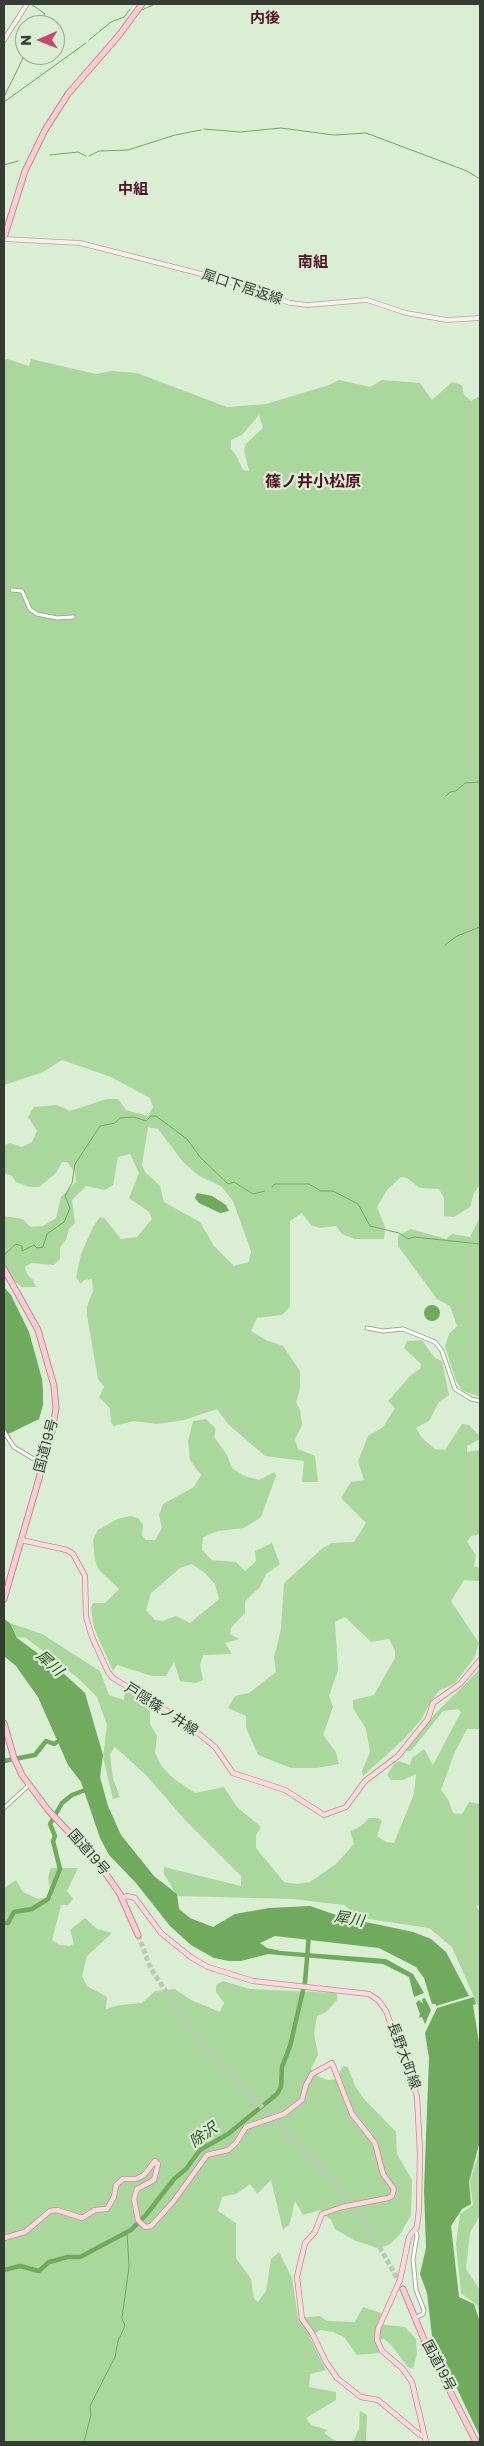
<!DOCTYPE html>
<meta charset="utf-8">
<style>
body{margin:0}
#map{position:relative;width:484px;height:2446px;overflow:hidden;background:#d9eed3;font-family:Poppins,sans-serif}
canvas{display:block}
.frame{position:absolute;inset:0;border:5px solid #353d33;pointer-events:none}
.north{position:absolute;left:15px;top:15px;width:50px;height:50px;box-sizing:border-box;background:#d9eed3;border:1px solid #97a793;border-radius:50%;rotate:269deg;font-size:14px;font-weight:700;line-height:20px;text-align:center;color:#353d33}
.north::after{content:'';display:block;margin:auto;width:18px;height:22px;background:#d0436e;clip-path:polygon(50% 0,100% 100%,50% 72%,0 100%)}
</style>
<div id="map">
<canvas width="484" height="2446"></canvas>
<div class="frame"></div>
<div class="north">N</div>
</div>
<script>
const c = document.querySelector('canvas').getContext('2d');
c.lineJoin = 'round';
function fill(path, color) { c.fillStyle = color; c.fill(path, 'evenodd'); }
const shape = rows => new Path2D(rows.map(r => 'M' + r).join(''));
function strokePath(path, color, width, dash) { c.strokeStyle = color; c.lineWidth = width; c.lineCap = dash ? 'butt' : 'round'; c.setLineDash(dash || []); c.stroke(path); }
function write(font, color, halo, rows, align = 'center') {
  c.font = font + ' Poppins,"Noto Sans JP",sans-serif'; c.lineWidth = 4.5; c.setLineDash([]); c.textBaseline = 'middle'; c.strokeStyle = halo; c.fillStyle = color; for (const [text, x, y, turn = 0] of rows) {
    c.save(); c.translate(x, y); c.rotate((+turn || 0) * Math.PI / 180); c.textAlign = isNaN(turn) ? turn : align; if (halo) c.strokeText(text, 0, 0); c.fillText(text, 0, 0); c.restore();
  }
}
const green = shape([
 [7,359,29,366,31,359,96,374,112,371,137,373,227,407,266,404,329,385,339,380,370,387,382,380,420,383,432,400,452,382,462,385,464,395,471,401,480,396,480,1185,474,1193,470,1207,454,1217,444,1216,444,1198,439,1189,420,1188,407,1178,401,1177,387,1190,377,1207,385,1227,384,1239,355,1239,342,1234,336,1226,320,1228,311,1225,302,1213,290,1221,290,1307,282,1315,257,1318,251,1331,266,1340,283,1346,300,1371,300,1389,296,1402,300,1410,302,1425,295,1439,298,1449,315,1456,318,1482,302,1482,304,1461,265,1456,228,1424,217,1409,184,1420,157,1424,134,1421,114,1426,111,1423,110,1408,99,1397,104,1387,98,1379,87,1316,87,1306,93,1291,92,1279,84,1280,81,1284,76,1278,81,1254,93,1227,100,1217,105,1219,121,1239,137,1237,152,1219,149,1212,129,1198,139,1173,130,1154,118,1157,113,1185,105,1190,86,1186,72,1200,75,1223,69,1229,66,1240,60,1247,60,1259,54,1265,31,1263,25,1267,27,1274,33,1280,36,1287,22,1287,4,1273,4,1216,23,1219,30,1227,43,1226,56,1218,61,1197,76,1182,75,1172,67,1162,62,1162,56,1173,39,1187,30,1187,16,1182,11,1175,4,1174,4,1145,10,1143,22,1147,32,1142,37,1131,28,1117,34,1107,57,1105,70,1111,107,1099,118,1099,126,1110,148,1116,153,1107,150,1098,111,1077,62,1060,43,1072,4,1085,4,361],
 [259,415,263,428,246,444,244,450,249,471,243,470,236,455,231,449,231,440,242,435],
 [148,1127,158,1129,183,1162,199,1176,221,1186,233,1201,251,1251,249,1262,234,1266,214,1246,200,1222,164,1202,160,1186,145,1172,142,1165],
 [480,1217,480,1397,463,1391,456,1381,445,1346,449,1334,457,1326,450,1306,437,1299,398,1246,398,1236,411,1229,446,1239,452,1234,470,1237],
 [422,1340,435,1358,442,1361,449,1395,439,1402,429,1421,416,1428,421,1437,435,1449,445,1450,462,1424,469,1425,480,1436,480,1439,467,1446,467,1452,480,1450,480,1534,471,1536,467,1542,476,1555,474,1566,480,1568,480,1581,464,1580,451,1601,479,1643,474,1658,455,1683,439,1691,431,1701,421,1720,404,1739,363,1776,362,1771,370,1752,366,1729,353,1708,353,1700,374,1695,395,1658,395,1650,389,1639,371,1642,345,1617,335,1622,338,1670,329,1696,333,1707,323,1735,336,1752,339,1764,317,1768,291,1768,258,1755,246,1728,246,1716,228,1708,235,1696,249,1693,276,1672,274,1657,281,1629,284,1583,323,1548,332,1543,354,1542,366,1523,341,1498,351,1482,364,1480,358,1461,368,1436,383,1427,395,1408,388,1401,411,1375,420,1369,421,1364,404,1348,407,1341],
 [206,1419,216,1429,214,1437,227,1455,232,1468,244,1476,259,1480,275,1472,276,1476,261,1517,244,1528,218,1531,203,1537,202,1550,212,1560,236,1562,245,1571,256,1561,255,1551,272,1543,280,1564,266,1574,260,1587,245,1601,245,1613,231,1628,230,1634,239,1639,225,1643,232,1654,203,1655,200,1665,203,1680,196,1683,180,1681,174,1662,166,1676,152,1676,117,1665,113,1671,94,1628,91,1608,93,1603,105,1603,119,1589,99,1570,95,1561,93,1540,98,1530,117,1519,130,1516,138,1518,143,1525,142,1535,146,1540,155,1540,162,1528,159,1515,163,1504,194,1487,201,1475,190,1460,188,1441,193,1421],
 [192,1564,205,1573,215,1584,219,1599,190,1623,176,1616,162,1621,155,1620,146,1610,151,1593,180,1568],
 [10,1623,42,1634,100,1671,109,1695,124,1700,125,1690,150,1704,150,1724,157,1736,155,1753,162,1767,173,1778,195,1793,224,1787,237,1807,261,1827,256,1835,256,1848,284,1882,297,1884,310,1882,336,1864,354,1844,350,1831,361,1826,369,1818,378,1818,382,1821,377,1836,386,1842,394,1843,414,1794,416,1774,403,1780,391,1780,387,1775,394,1764,399,1761,410,1765,412,1758,424,1749,433,1765,461,1712,458,1709,443,1711,411,1751,406,1751,435,1714,480,1669,480,1729,467,1729,454,1754,441,1790,448,1799,453,1813,462,1814,469,1802,480,1804,480,1905,476,1906,480,1913,480,2034,478,2006,452,1947,429,1928,362,1918,344,1905,293,1899,177,1896,164,1874,164,1867,241,1886,241,1876,186,1821,146,1775,115,1747,110,1754,113,1779,120,1797,113,1799,103,1757,107,1725,97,1697,78,1678,26,1638,17,1637],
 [51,1868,78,1868,67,1891,73,1899,68,1905,61,1905,52,1940,60,1945,69,1946,74,1944,70,1930,85,1918,97,1929,112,1933,87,1956,82,1976,87,1986,107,1997,106,2009,120,2005,142,2003,155,1991,175,1989,191,2000,220,2012,224,2003,216,1992,216,1985,223,1981,250,1989,337,1993,337,2000,326,2012,317,2016,314,2033,318,2055,311,2069,317,2076,328,2080,336,2079,343,2066,348,2067,355,2086,364,2099,396,2132,397,2154,412,2180,411,2215,401,2233,389,2245,377,2248,356,2241,335,2229,331,2220,320,2210,303,2215,295,2201,290,2223,283,2230,271,2180,257,2194,250,2184,236,2194,222,2197,218,2211,236,2223,236,2258,251,2279,254,2299,258,2302,266,2291,271,2259,279,2252,292,2278,298,2318,320,2316,327,2321,355,2322,363,2307,381,2313,378,2324,405,2327,416,2339,417,2354,413,2369,408,2367,391,2345,384,2339,377,2341,379,2353,357,2355,344,2337,333,2332,320,2330,310,2337,326,2370,310,2374,309,2387,336,2392,336,2400,306,2418,311,2425,328,2430,324,2433,337,2442,4,2442,4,1888,16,1880,23,1892,38,1899,52,1897,48,1878],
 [480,2149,480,2215,470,2233,466,2269,480,2290,480,2314,477,2305,461,2293,456,2244,460,2214,473,2205,470,2182],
 [360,2411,367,2415,366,2442,353,2442,359,2429]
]);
const water = shape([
 [197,1193,212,1196,226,1205,229,1211,220,1213,199,1203,195,1198],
 [4,1287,11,1295,29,1332,42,1379,43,1391,43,1405,39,1419,4,1436],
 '424 1313a8 8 0 1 1 16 0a8 8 0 1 1-16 0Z',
 [4,1619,10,1623,17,1638,60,1670,85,1693,103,1755,100,1777,108,1806,121,1835,154,1876,177,1894,179,1909,190,1918,213,1927,235,1914,269,1908,310,1906,342,1917,413,1932,431,1939,446,1952,469,1996,436,2006,436,2004,432,2004,424,1978,416,1967,379,1948,275,1936,260,1943,267,1948,281,1951,386,1959,413,1974,424,1993,414,1997,409,1977,383,1964,268,1954,241,1961,229,1961,214,1958,191,1945,170,1926,136,1883,109,1855,100,1838,81,1782,68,1765,38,1697,16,1666,4,1656],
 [474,1997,476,2004,473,2005,480,2049,480,2141,469,2182,471,2204,462,2209,451,2226,459,2297,474,2304,480,2322,480,2437,432,2336,427,2293,420,2274,426,2248,424,2190,429,2058,425,2033,437,2008],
 [425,1998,431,2010,425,2024,422,2017,419,2018,420,2014,416,2003,419,2000,423,2004,422,1999]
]);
const stream = shape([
 [31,4,45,14,40,25],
 [142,10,155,4],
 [89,40,111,22,124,17,130,9],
 [4,97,25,54],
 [4,102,86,43],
 [204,129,240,132,281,128,334,135,366,133,467,171,480,179],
 [50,155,78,152,86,156],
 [89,156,99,151,128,150,175,135,201,130],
 [4,165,18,161],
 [446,796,450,792,456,791,465,783,480,782],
 [445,945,457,936,480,927],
 [272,1187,275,1184,309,1184,321,1191,333,1191,358,1204,370,1226,399,1233,408,1239,414,1237,480,1244],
 [4,1255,16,1244,22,1246,22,1251,34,1245,37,1248,43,1247,47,1234,64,1222,70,1208,65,1196,72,1183,75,1164,100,1126,115,1123,120,1118,134,1117,146,1121,151,1116,156,1116,187,1139,200,1157,228,1184,234,1182,253,1194,265,1191],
 [84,2442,91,2415,90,2406,115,2357,118,2341,125,2326,122,2318,129,2267,127,2232]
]);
const river = shape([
 [4,1761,35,1755,46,1741,54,1744,63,1738],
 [4,1923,8,1923,14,1912,32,1909,48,1899,60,1869,53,1841,55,1836,50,1824,62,1803,72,1795,88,1789],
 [4,2270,20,2266,39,2271,49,2262,68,2257,80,2257,131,2230,146,2215,174,2179,186,2169,200,2150,228,2134,277,2094,281,2087,282,2067,290,2046,305,1982,309,1935]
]);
const trunkTunnel = shape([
 [138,1935,151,1969,194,2034,213,2057,325,2171,344,2195,378,2244,403,2289]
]);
const tertiary = shape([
 [12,590,22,591,30,609,37,614,57,618,73,617],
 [367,1328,383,1331,403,1329,435,1342,442,1351,455,1389,471,1399,480,1401],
 [4,1432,14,1447,42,1464],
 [4,1808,29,1785],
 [415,2318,423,2314,424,2310,416,2290,413,2259,417,2236,415,2229]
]);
const secondary = shape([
 [4,40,27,4],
 [4,239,80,243,225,280,290,303,308,305,367,300,406,313,447,320,480,318]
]);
const primary = shape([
 [21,1540,67,1550,73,1554,85,1576,86,1617,92,1637,108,1672,113,1678,182,1720,215,1747,233,1773,285,1790,324,1815,346,1807,365,1781,398,1756,428,1719,433,1703,460,1684,480,1660],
 [122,1898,127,1896,135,1898,161,1933,192,1958,208,1967,253,1981,369,1994,378,2000,386,2011,417,2096,420,2153,419,2209,417,2227,409,2237,400,2280,378,2329,377,2340,382,2351,402,2368,412,2382,426,2442],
 [4,2238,25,2232,50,2211,57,2210,82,2218,95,2210,107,2209,114,2197,116,2185,123,2179,136,2179,144,2175,155,2161,158,2164,154,2180,137,2189,134,2199,138,2220,145,2227,151,2226,173,2202,207,2155,228,2150,236,2143,246,2127,284,2114,302,2100,306,2085,312,2074,332,2063,352,2114,375,2143,383,2174,394,2189,392,2196,388,2198,342,2207,322,2214,315,2232,305,2243,297,2277,302,2319,312,2333,326,2362,337,2378,361,2397,378,2400,420,2435,424,2436]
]);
const trunk = shape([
 [4,238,25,171,45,130,68,94,120,34,142,4],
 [4,1269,38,1330,54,1386,56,1408,51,1437,4,1599],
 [4,1723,14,1758,22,1775,48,1810,99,1864,120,1894,138,1935],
 [403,2289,425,2342,476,2442]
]);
const streetNames = [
 ["犀口下居返線",242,288,18],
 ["国道19号",47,1446,-75],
 ["戸隠篠ノ井線",161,1710,33],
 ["国道19号",88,1853,49],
 ["長野大町線",403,2056,70],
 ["国道19号",438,2366,62]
];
const neighbourhoodNames = [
 ["内後",265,19],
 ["中組",133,190],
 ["南組",313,263]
];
const waterNames = [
 ["犀川",49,1664,42],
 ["犀川",349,1920,9],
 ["除沢",204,2136,-36]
];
const quarterNames = [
 ["篠ノ井小松原",313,483]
];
fill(green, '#aad89c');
fill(water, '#6faa5d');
strokePath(stream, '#6faa5d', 1);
strokePath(river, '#6faa5d', 4.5);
strokePath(trunkTunnel, '#b8cbb3', 5, [5, 2.5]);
strokePath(tertiary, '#9db097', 5);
strokePath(secondary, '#9db097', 5.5);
strokePath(primary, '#b79195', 6);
strokePath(trunk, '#b79195', 7);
strokePath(tertiary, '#fff', 3);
strokePath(secondary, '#feecef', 4);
strokePath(primary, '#fed8df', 4.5);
strokePath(trunk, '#fecbd4', 5);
write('14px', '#353d33', '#d9eed3', streetNames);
write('bold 15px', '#551127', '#d9eed3', neighbourhoodNames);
write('italic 15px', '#274e19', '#d9eed3', waterNames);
write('bold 16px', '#551127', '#d9eed3', quarterNames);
</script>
